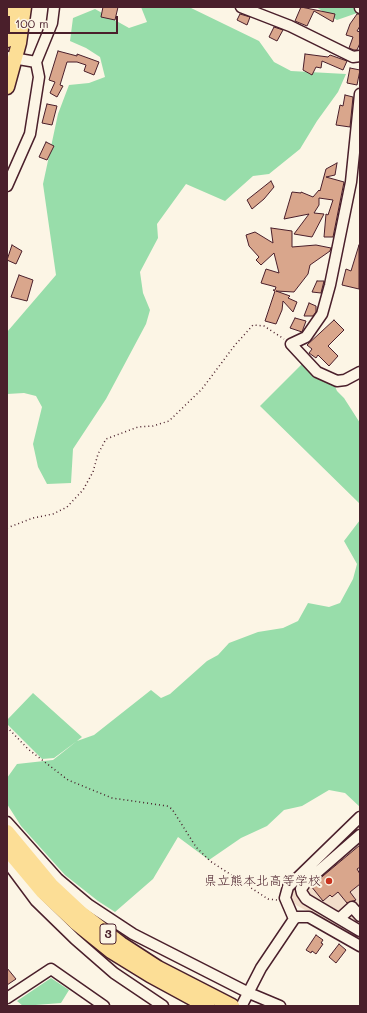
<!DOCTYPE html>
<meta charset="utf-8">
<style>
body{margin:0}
#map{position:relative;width:367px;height:1013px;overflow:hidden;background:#fcf5e5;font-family:Mali,sans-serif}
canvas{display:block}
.frame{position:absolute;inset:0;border:8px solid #4a1f2b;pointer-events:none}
.scale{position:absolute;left:8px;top:16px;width:110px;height:18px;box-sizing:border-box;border:2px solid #4a1f2b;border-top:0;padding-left:5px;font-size:12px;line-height:14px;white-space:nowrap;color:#4a1f2b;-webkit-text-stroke:3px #fcf5e5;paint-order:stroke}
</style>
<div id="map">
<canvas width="367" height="1013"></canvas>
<div class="frame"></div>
<div class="scale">100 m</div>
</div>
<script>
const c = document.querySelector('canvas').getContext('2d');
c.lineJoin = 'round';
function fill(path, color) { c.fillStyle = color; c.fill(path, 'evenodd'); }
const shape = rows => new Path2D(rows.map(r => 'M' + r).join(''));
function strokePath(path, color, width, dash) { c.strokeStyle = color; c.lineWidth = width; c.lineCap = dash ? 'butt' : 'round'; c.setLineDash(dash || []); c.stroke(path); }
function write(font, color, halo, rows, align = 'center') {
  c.font = font + ' Mali,"Klee One",sans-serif'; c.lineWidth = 4; c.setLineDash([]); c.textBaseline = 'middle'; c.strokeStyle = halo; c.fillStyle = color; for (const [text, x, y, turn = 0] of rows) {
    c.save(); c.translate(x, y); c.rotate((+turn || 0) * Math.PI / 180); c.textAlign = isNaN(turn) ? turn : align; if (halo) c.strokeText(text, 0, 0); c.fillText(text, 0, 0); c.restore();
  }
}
const built = shape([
 [360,821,360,940,296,905,291,900,290,895,292,890]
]);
const green = shape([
 [141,7,189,7,259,41,274,62,291,71,346,74,338,92,317,121,300,149,269,174,253,176,225,201,186,184,157,224,158,238,140,272,143,293,150,310,146,324,106,399,73,449,71,483,47,484,38,467,33,444,42,407,36,396,24,393,7,394,7,332,56,275,43,184,58,114,69,85,89,83,105,77,100,57,86,48,70,41,73,18,95,9,129,28,147,22],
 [316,7,360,7,360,12,337,20],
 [306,360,331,378,337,391,344,398,360,423,360,504,260,406],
 [360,520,360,807,345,793,329,790,302,806,284,810,267,826,241,838,209,860,178,837,153,879,115,912,98,901,65,875,21,826,7,804,7,778,17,764,53,760,77,741,54,758,42,759,7,724,7,720,33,693,82,737,77,741,94,735,151,690,161,698,170,694,207,661,218,655,229,643,258,632,283,628,298,621,308,603,329,607,340,603,353,579,357,564,344,541],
 [51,978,69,990,61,1003,23,1006,17,1001]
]);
const building = shape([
 [103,7,118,7,115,20,101,17,103,7],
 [301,7,335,14,333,22,314,11,307,26,295,21,301,7],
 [240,14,250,17,247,25,237,20,240,14],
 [357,14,360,14,360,26,357,31,360,32,360,43,357,50,354,50,349,48,353,37,346,35,350,24,357,14],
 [274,27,283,30,277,41,269,37,274,27],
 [58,51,77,56,77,54,99,62,94,75,84,71,86,65,77,62,67,62,60,85,63,86,57,97,50,93,55,82,49,80,58,51],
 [305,54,328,57,330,55,347,61,343,70,322,61,321,68,316,67,312,75,303,70,305,54],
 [350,68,360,70,357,85,347,83,350,68],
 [345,95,353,97,350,127,336,125,340,105,343,106,345,95],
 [47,104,57,106,52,125,42,123,47,104],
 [46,142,54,146,47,160,39,157,46,142],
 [337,163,335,175,326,177,344,182,333,237,324,237,326,214,328,215,333,200,319,198,319,205,314,213,324,214,312,237,294,234,309,214,284,219,292,192,301,193,301,192,313,197,319,190,320,191,326,169,337,163],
 [271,181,274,187,264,199,252,209,247,200,271,181],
 [271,228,292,231,292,247,316,245,331,248,330,251,310,265,308,274,294,292,276,291,290,296,288,298,297,302,293,312,283,301,282,310,276,324,265,321,275,291,273,290,275,290,276,287,261,283,266,269,279,273,274,253,261,265,256,260,259,257,249,246,246,235,255,232,273,243,271,228],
 [12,245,22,251,16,264,7,260,12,245],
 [359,245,359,289,342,285,346,269,351,271,359,245],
 [19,275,33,280,27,301,11,297,19,275],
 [317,281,324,281,321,293,312,292,317,281],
 [309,303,316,306,316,312,313,316,304,316,309,303],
 [295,318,306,321,302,332,290,328,295,318],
 [334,320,344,330,328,346,338,356,329,366,318,355,316,358,309,353,312,349,307,345,334,320],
 [360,845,360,867,357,869,360,874,360,884,350,892,356,900,347,903,338,892,332,897,330,895,323,901,311,886,360,845],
 [316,935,323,940,321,943,323,944,316,954,312,951,311,953,306,950,316,935],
 [339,944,346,950,336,963,329,957,339,944],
 [7,968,16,979,7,985,7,968]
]);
const path = shape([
 [7,528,33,518,53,514,67,507,83,490,93,472,98,454,106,439,138,427,153,426,169,421,202,389,235,345,253,325,264,326,284,339],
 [7,727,28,749,68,780,112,798,167,806,172,809,196,847,210,861,268,899,277,900]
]);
const minor = shape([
 [241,7,290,26,353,57,360,56],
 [360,7,360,8],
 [7,57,36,62],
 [360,94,351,182,330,285,322,314,306,337,291,344,317,372,337,381,345,380,360,372],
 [7,186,30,134,39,77,36,62,52,23,54,7],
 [7,822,58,879,89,905,133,934,249,993,280,1006],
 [360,835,306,882,301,889,302,893,306,899,360,931],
 [7,862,36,901,75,939,114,973,163,1006],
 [340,918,352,907,360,916],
 [294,919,285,898,288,887,360,817],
 [7,998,51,969,104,1006],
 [243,1003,261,968,294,919,297,917,309,917,360,946]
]);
const highway = shape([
 [7,40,12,7],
 [7,87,19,43,24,7],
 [7,832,51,885,81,913,121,944,158,968,232,1006],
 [7,849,43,892,75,922,111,951,150,975,207,1006]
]);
const markers = [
 [329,881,4,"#c8321e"]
];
const shields = [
 [108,934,16]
];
const shieldNames = [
 ["3",108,934]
];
const poiNames = [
 ["県立熊本北高等学校",321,881]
];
fill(built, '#f2ddca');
fill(green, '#98ddaa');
fill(building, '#d9a68c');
strokePath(building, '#4a1f2b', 1);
strokePath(minor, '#4a1f2b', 13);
strokePath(highway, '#4a1f2b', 17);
strokePath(path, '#4a1f2b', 1.5, [1, 3]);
strokePath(minor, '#fcf5e5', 10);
strokePath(highway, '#fcde96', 14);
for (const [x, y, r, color] of markers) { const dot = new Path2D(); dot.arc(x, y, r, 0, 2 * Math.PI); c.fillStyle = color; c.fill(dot); strokePath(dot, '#fcf5e5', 1.5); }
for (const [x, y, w] of shields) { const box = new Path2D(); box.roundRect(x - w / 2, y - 10, w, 20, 3); c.fillStyle = '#fcf5e5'; c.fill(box); strokePath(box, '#4a1f2b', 1); }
write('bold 12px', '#4a1f2b', null, shieldNames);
write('13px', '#4a1f2b', '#fcf5e5', poiNames, 'right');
</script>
